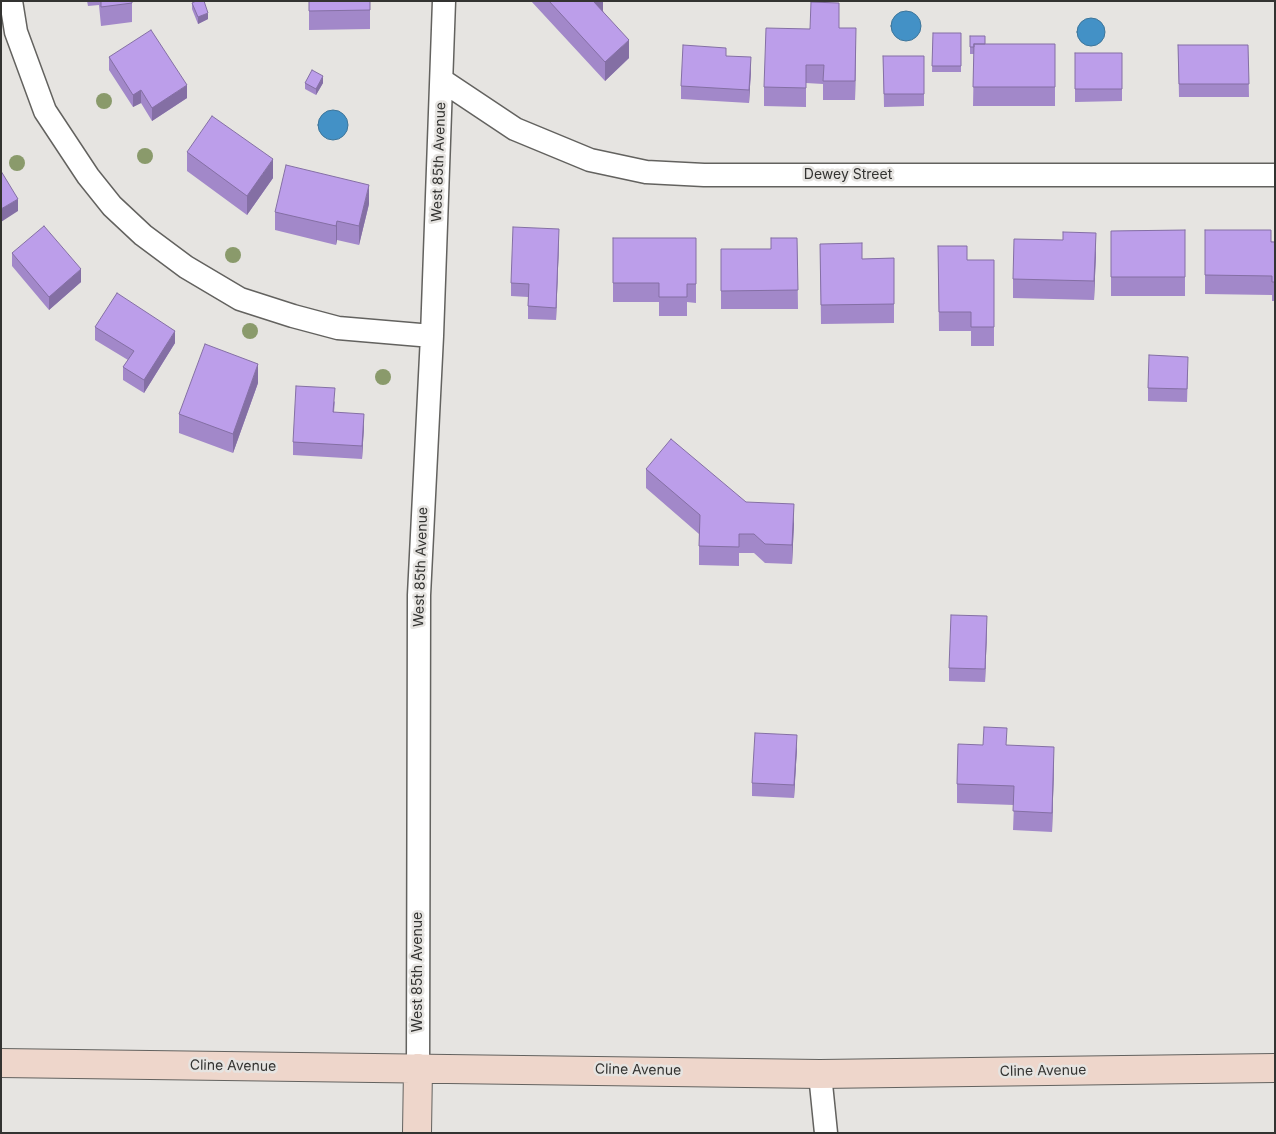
<!DOCTYPE html>
<style>
body{margin:0}
#map{position:relative;width:1276px;height:1134px;overflow:hidden;background:#e6e4e1;font-family:Inter,sans-serif}
canvas{display:block}
.frame{position:absolute;inset:0;border:2px solid #333331;pointer-events:none}
</style>
<div id="map">
<canvas width="1276" height="1134"></canvas>
<div class="frame"></div>
</div>
<script>
const c = document.querySelector('canvas').getContext('2d');
c.lineJoin = 'round';
function fill(path, color) { c.fillStyle = color; c.fill(path, 'evenodd'); }
const shape = rows => new Path2D(rows.map(r => 'M' + r).join(''));
function strokePath(path, color, width, dash) { c.strokeStyle = color; c.lineWidth = width; c.lineCap = dash ? 'butt' : 'round'; c.setLineDash(dash || []); c.stroke(path); }
function write(font, color, halo, rows, align = 'center') {
  c.font = font + ' Inter,sans-serif'; c.lineWidth = 5; c.setLineDash([]); c.textBaseline = 'middle'; c.strokeStyle = halo; c.fillStyle = color; for (const [text, x, y, turn = 0] of rows) {
    c.save(); c.translate(x, y); c.rotate((+turn || 0) * Math.PI / 180); c.textAlign = isNaN(turn) ? turn : align; if (halo) c.strokeText(text, 0, 0); c.fillText(text, 0, 0); c.restore();
  }
}
const water = shape([
 '891 26a15 15 0 1 1 30 0a15 15 0 1 1-30 0Z',
 '1077 32a14 14 0 1 1 28 0a14 14 0 1 1-28 0Z',
 '318 125a15 15 0 1 1 30 0a15 15 0 1 1-30 0Z'
]);
const street = shape([
 [11,1,16,32,45,111,88,176,112,206,143,235,186,267,240,299,293,316,338,328,432,336],
 [443,81,515,129,590,160,646,172,704,175,1275,175],
 [418,1068,419,595,432,336,444,1],
 [820,1074,826,1133]
]);
const secondary = shape([
 [1,1063,820,1074,1275,1068],
 [417,1133,418,1068]
]);
const trees = [
 [104,101],
 [145,156],
 [17,163],
 [233,255],
 [250,331],
 [383,377]
];
const wall = shape([
 [87,1,132,1,132,22,101,26,99,5,88,6],
 [309,1,370,1,370,29,309,30],
 [531,1,603,1,603,11,629,58,605,81],
 [192,3,208,19,198,24,192,9],
 [839,28,856,47,855,100,823,100,823,84,806,83,806,107,764,106,764,87,810,29],
 [933,33,961,33,961,72,932,72],
 [970,36,985,44,1055,44,1055,106,973,106,974,54,970,54],
 [1178,45,1248,45,1249,97,1179,97],
 [1075,53,1122,53,1122,101,1075,102],
 [726,56,751,70,749,103,681,99,681,86],
 [883,56,924,56,924,106,884,107],
 [109,57,187,98,152,121,141,103,133,107,109,70],
 [305,83,323,83,316,95,305,89],
 [187,152,273,178,247,215,187,171],
 [369,204,359,245,337,240,336,245,275,230,275,212],
 [1185,230,1185,296,1111,296,1111,231],
 [1205,230,1275,242,1275,301,1272,301,1272,295,1205,294],
 [613,238,696,238,696,303,687,302,687,316,659,316,659,302,613,302],
 [797,238,798,309,721,309,721,249,771,249],
 [1063,240,1096,252,1094,300,1013,298,1013,279],
 [559,242,556,320,528,319,528,297,511,296,511,283],
 [820,244,862,259,894,258,894,323,821,324],
 [938,246,967,260,994,260,994,346,971,346,971,331,939,331],
 [12,253,81,282,49,310,12,266],
 [95,327,175,343,144,393,123,380,123,367,128,360,95,340],
 [1188,370,1187,402,1148,401,1148,388],
 [258,383,233,453,179,433,179,414],
 [335,401,334,412,364,426,362,459,293,455,293,442],
 [646,469,746,502,794,523,792,564,765,563,754,553,739,553,739,566,699,565,699,534,646,488],
 [987,629,985,682,949,681,949,668],
 [1007,745,1054,765,1052,832,1013,830,1014,805,957,803,957,784],
 [797,748,794,798,752,796,752,783]
]);
const shadedWall = shape([
 [595,1,603,1,603,13,594,2],
 [208,13,208,19,198,24,198,17],
 [856,28,856,47,855,100,855,81],
 [629,40,629,58,605,81,605,62],
 [751,57,751,70,749,103,749,90],
 [323,76,323,83,316,95,316,89],
 [187,85,187,98,152,121,152,108],
 [141,90,141,103,133,107,133,95],
 [273,159,273,178,247,215,247,196],
 [369,185,369,204,359,245,359,226],
 [18,199,18,211,1,222,1,209],
 [337,221,337,240,336,245,336,226],
 [559,229,559,242,556,320,556,308],
 [1096,233,1096,252,1094,300,1094,281],
 [81,269,81,282,49,310,49,297],
 [175,331,175,343,144,393,144,380],
 [258,364,258,383,233,453,233,434],
 [364,414,364,426,362,459,362,446],
 [794,504,794,523,792,564,792,545],
 [987,616,987,629,985,682,985,669],
 [797,735,797,748,794,798,794,785],
 [1054,747,1054,765,1052,832,1052,813]
]);
const building = shape([
 [101,1,132,1,132,3,101,7,101,1],
 [196,1,204,1,208,13,198,17,192,3,196,1],
 [309,1,370,1,370,10,309,11,309,1],
 [549,1,595,1,594,2,629,40,605,62,549,1],
 [811,2,839,3,839,28,856,28,855,81,823,81,824,65,806,65,806,88,764,87,766,28,810,29,811,2],
 [151,30,187,85,152,108,141,90,133,95,109,57,151,30],
 [933,33,961,33,961,66,932,66,933,33],
 [970,36,985,36,985,44,974,44,974,47,970,47,970,36],
 [974,44,1055,44,1055,87,973,87,974,44],
 [683,45,726,48,726,56,751,57,749,90,681,86,683,45],
 [1178,45,1248,45,1249,84,1179,84,1178,45],
 [1075,53,1122,53,1122,89,1075,89,1075,53],
 [883,56,924,56,924,94,884,94,883,56],
 [312,70,323,76,316,89,305,83,312,70],
 [212,116,273,159,247,196,187,152,212,116],
 [286,165,369,185,359,226,337,221,336,226,275,212,286,165],
 [1,171,18,199,1,209,1,171],
 [44,226,81,269,49,297,12,253,44,226],
 [513,227,559,229,556,308,528,306,529,284,511,283,513,227],
 [1185,230,1185,277,1111,277,1111,231,1185,230],
 [1205,230,1271,230,1271,242,1275,242,1275,282,1272,282,1272,276,1205,275,1205,230],
 [1063,232,1096,233,1094,281,1013,279,1014,239,1063,240,1063,232],
 [613,238,696,238,696,284,687,284,687,297,659,297,659,283,613,283,613,238],
 [771,238,797,238,798,290,721,291,721,249,771,249,771,238],
 [862,243,862,259,894,258,894,304,821,305,820,244,862,243],
 [938,246,967,246,967,260,994,260,994,327,971,327,971,312,939,312,938,246],
 [117,293,175,331,144,380,123,367,134,351,95,327,117,293],
 [205,344,258,364,233,434,179,414,205,344],
 [1149,355,1188,357,1187,389,1148,388,1149,355],
 [296,386,335,388,333,412,364,414,362,446,293,442,296,386],
 [671,439,746,502,794,504,792,545,765,544,754,534,739,534,739,547,699,546,700,515,646,469,671,439],
 [951,615,987,616,985,669,949,668,951,615],
 [984,727,1007,728,1006,745,1054,747,1052,813,1013,811,1014,786,957,784,958,744,983,745,984,727],
 [755,733,797,735,794,785,752,783,755,733]
]);
const streetNames = [
 ["West 85th Avenue",439,162,-88],
 ["Dewey Street",848,175],
 ["West 85th Avenue",421,567,-88],
 ["West 85th Avenue",418,972,-90],
 ["Cline Avenue",233,1066,1],
 ["Cline Avenue",638,1070,1],
 ["Cline Avenue",1043,1071,-1]
];
fill(water, '#4391c6');
strokePath(water, '#3e7599', 1);
strokePath(street, '#63625f', 25);
strokePath(secondary, '#63625f', 30);
strokePath(street, '#fff', 22);
strokePath(secondary, '#eed6cb', 28);
c.fillStyle = '#8a9a6b';
for (const [x, y] of trees) { c.beginPath(); c.arc(x, y, 8, 0, 2 * Math.PI); c.fill(); }
fill(wall, '#a288c9');
fill(shadedWall, '#846fa4');
fill(building, '#bc9eea');
strokePath(building, '#846fa4', 1);
write('14px', '#333331', '#e6e4e1', streetNames);
</script>
